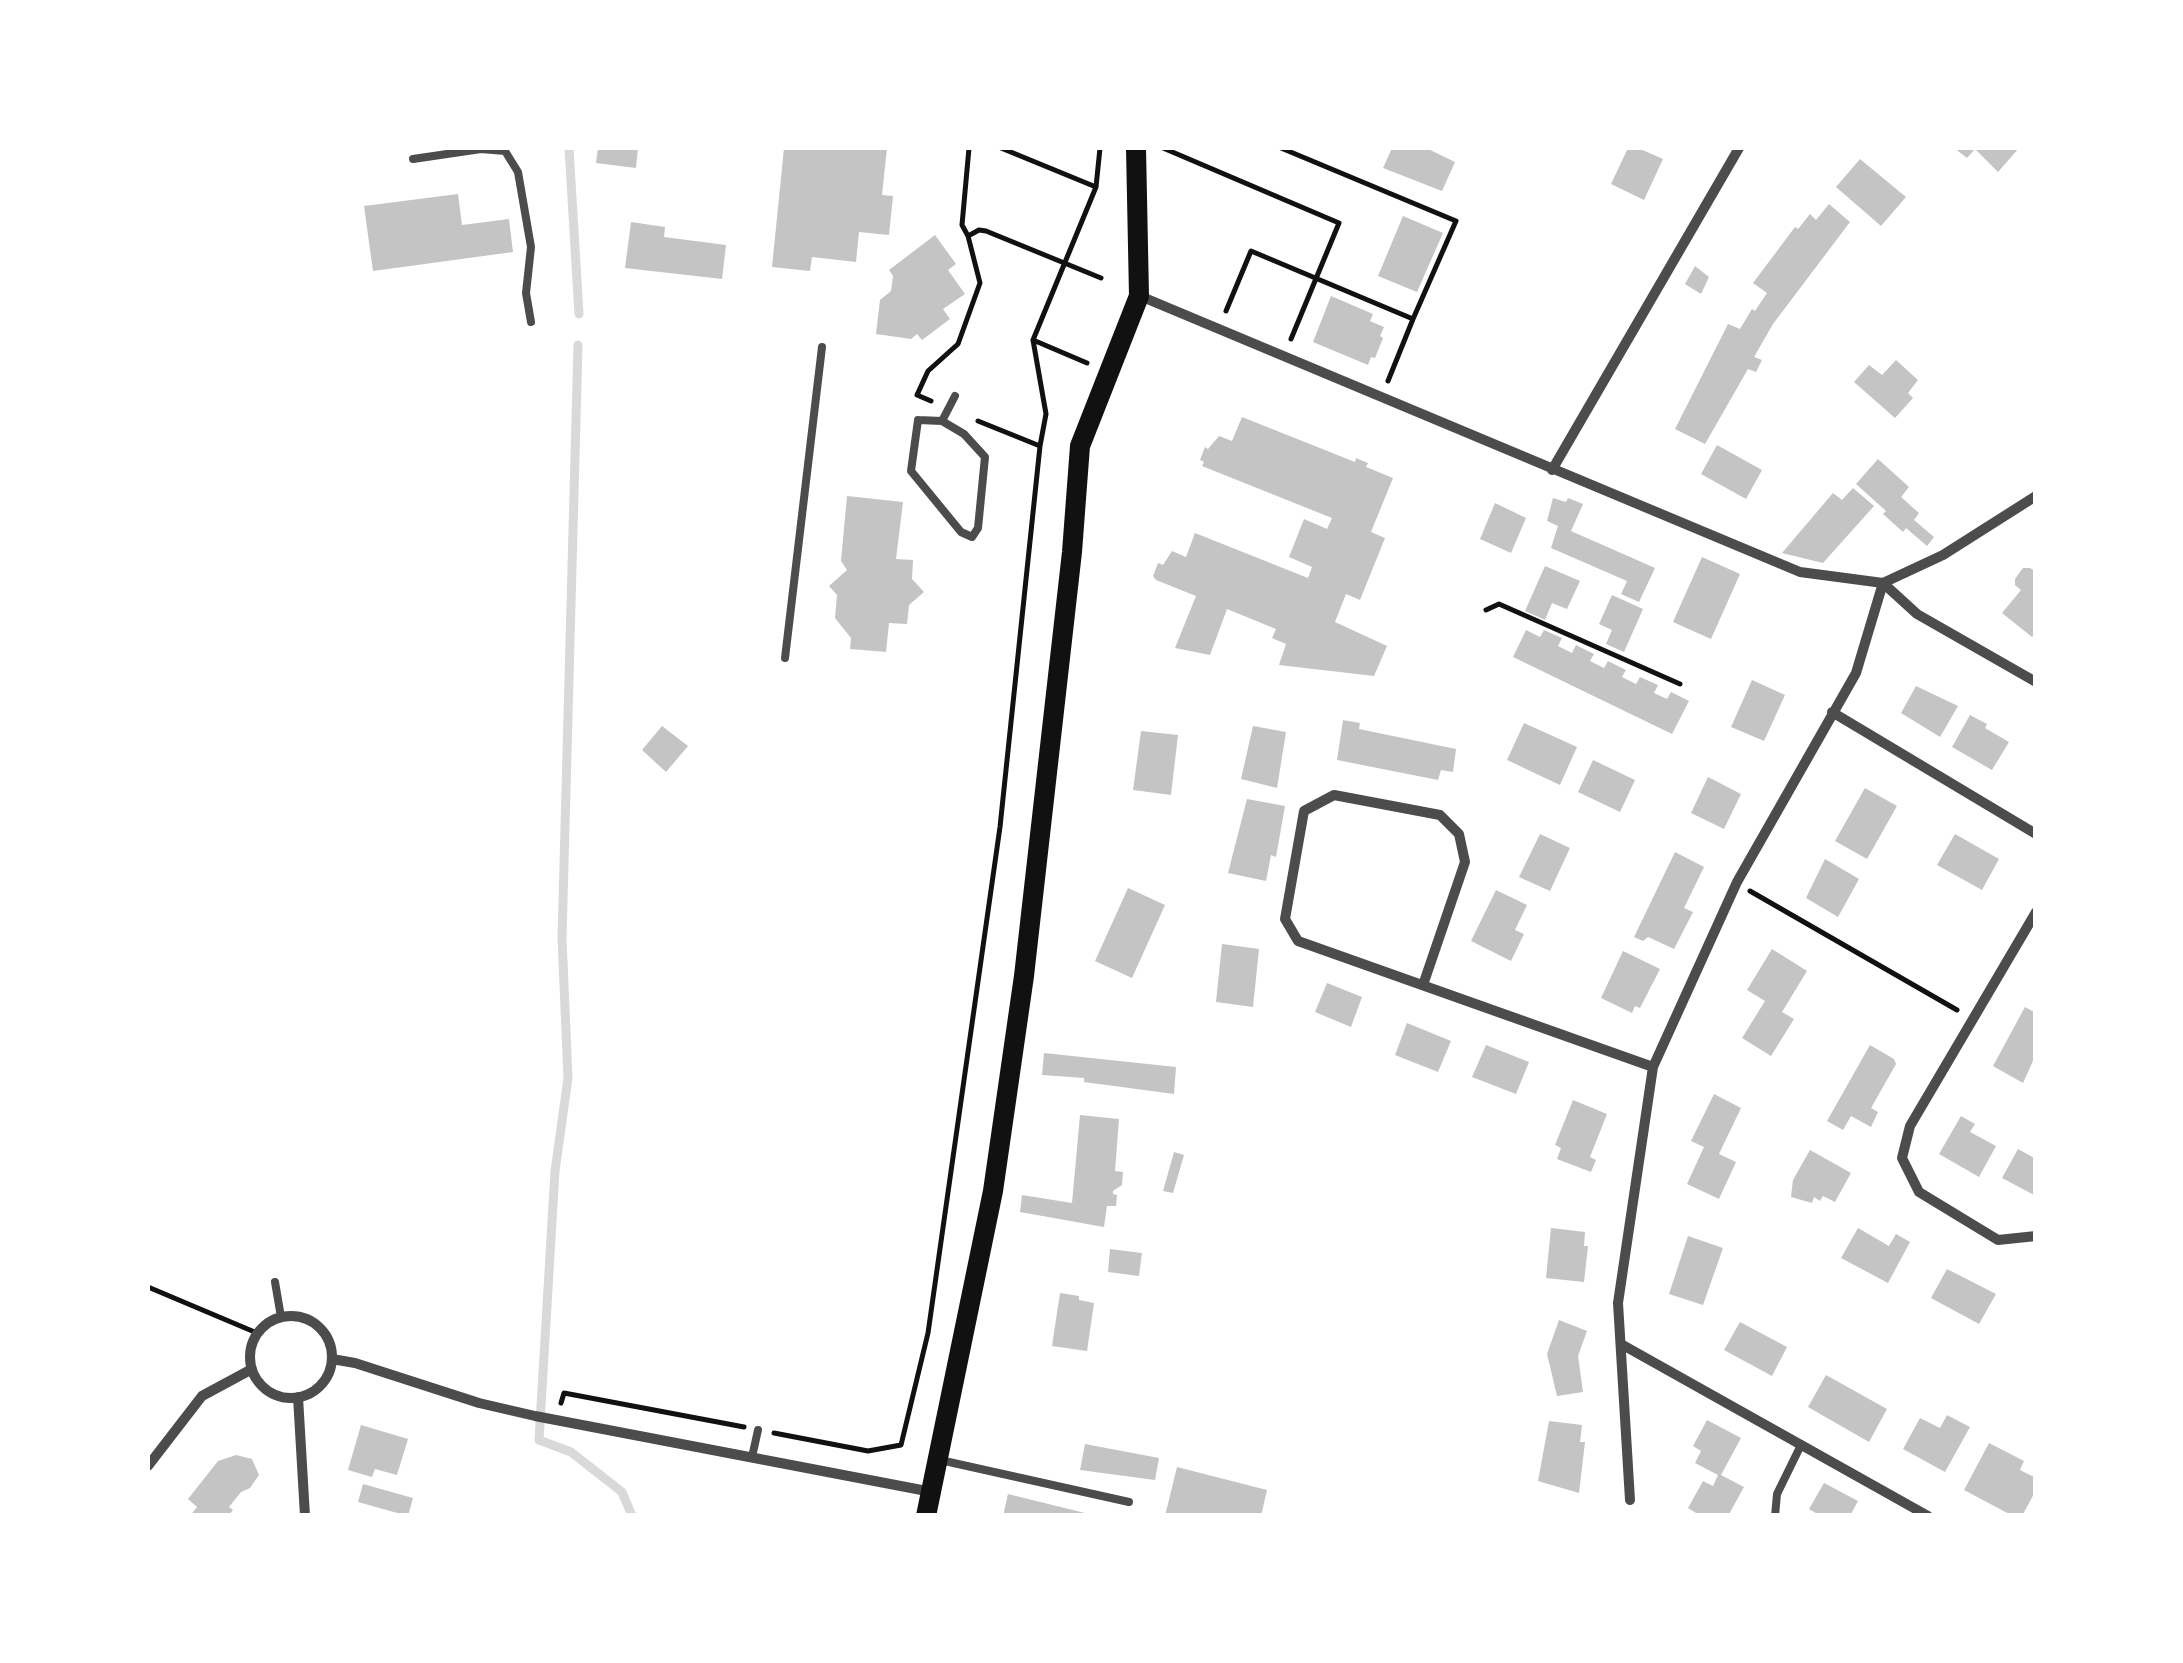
<!DOCTYPE html>
<style>
body{margin:0}
#map{position:relative;width:2183px;height:1663px;overflow:hidden;background:#fff;font-family:Lora,serif}
canvas{display:block}
.frame{position:absolute;inset:0;border:150px solid #fff;pointer-events:none}
</style>
<div id="map">
<canvas width="2183" height="1663"></canvas>
<div class="frame"></div>
</div>
<script>
const c = document.querySelector('canvas').getContext('2d');
c.lineJoin = 'round';
const shape = rows => new Path2D(rows.map(r => 'M' + r).join(''));
function strokePath(path, color, width, dash) { c.strokeStyle = color; c.lineWidth = width; c.lineCap = dash ? 'butt' : 'round'; c.setLineDash(dash || []); c.stroke(path); }
function fill(path, color) { c.fillStyle = color; c.fill(path, 'evenodd'); }
const stream = shape([
 [569,148,579,314],
 [578,345,562,938,568,1078,555,1171,539,1440,571,1452,622,1492,632,1516]
]);
const building = shape([
 [598,148,638,148,636,168,596,163],
 [784,148,887,148,882,195,893,196,889,235,859,232,856,262,812,257,810,271,772,267],
 [1392,148,1426,148,1455,162,1442,191,1383,168],
 [1628,148,1638,148,1663,159,1644,200,1611,184],
 [1954,148,2019,148,1998,172,1975,149,1967,158],
 [1860,159,1906,197,1881,226,1836,187],
 [458,194,462,225,509,219,513,252,373,271,364,206],
 [1829,204,1850,222,1773,324,1754,357,1762,360,1756,372,1748,369,1705,444,1675,429,1728,324,1740,329,1752,309,1755,311,1767,293,1753,283,1795,227,1798,229,1810,214,1816,220],
 [1403,216,1443,233,1417,292,1378,276],
 [631,222,665,227,664,237,726,245,722,279,625,268],
 [935,235,956,264,948,270,965,294,943,309,950,319,922,340,917,334,911,339,876,334,880,300,891,291,893,276,889,270],
 [1695,266,1709,277,1701,294,1685,284],
 [1331,296,1373,314,1370,321,1384,327,1380,336,1383,338,1375,358,1371,357,1368,365,1313,342],
 [1896,360,1918,380,1908,393,1913,398,1895,418,1854,382,1869,365,1882,375],
 [1242,417,1355,462,1356,458,1368,463,1366,467,1393,478,1371,532,1385,538,1360,600,1346,594,1335,622,1387,646,1374,676,1279,665,1286,644,1272,638,1276,629,1227,609,1210,655,1175,648,1196,596,1156,580,1153,576,1158,563,1163,565,1172,551,1186,557,1195,533,1308,578,1312,567,1289,557,1304,519,1327,529,1332,518,1202,466,1204,462,1200,460,1205,447,1208,449,1219,436,1232,441],
 [1717,445,1762,470,1746,499,1701,474],
 [1878,459,1909,487,1901,497,1919,513,1914,520,1934,537,1927,546,1906,528,1903,532,1883,514,1886,511,1856,484],
 [1853,488,1874,506,1823,563,1782,553,1833,493,1842,500],
 [847,496,903,502,896,559,913,560,912,579,924,592,909,605,907,624,889,623,886,652,850,649,851,638,835,618,837,595,829,586,847,570,841,561],
 [1553,498,1566,502,1568,498,1583,504,1571,531,1655,568,1639,602,1621,594,1627,581,1551,548,1558,526,1547,521],
 [1495,503,1526,518,1511,553,1480,539],
 [1702,557,1740,574,1711,639,1673,622],
 [1545,566,1580,581,1567,609,1552,603,1545,620,1525,611],
 [2023,568,2030,568,2036,572,2036,633,2032,637,2002,613,2021,590,2015,585,2015,579],
 [1612,595,1643,609,1624,652,1606,644,1612,630,1599,624],
 [1526,630,1540,637,1544,630,1562,638,1558,646,1572,653,1576,645,1594,654,1590,661,1604,668,1608,661,1626,670,1622,677,1636,684,1640,677,1658,685,1654,693,1667,699,1671,692,1689,701,1672,734,1513,657],
 [1752,680,1785,695,1764,741,1731,727],
 [1916,686,1958,706,1940,737,1901,713],
 [1970,715,1987,724,1985,728,2009,742,1992,770,1952,747],
 [1343,720,1360,723,1359,729,1456,749,1453,772,1441,770,1438,780,1337,760],
 [1524,723,1577,747,1560,785,1507,760],
 [662,726,688,746,666,772,642,750],
 [1253,726,1286,732,1277,788,1241,779],
 [1141,731,1178,735,1171,795,1133,790],
 [1593,760,1635,780,1620,812,1578,792],
 [1708,777,1741,794,1724,829,1691,813],
 [1865,788,1897,806,1867,859,1835,841],
 [1247,799,1285,806,1276,857,1271,855,1266,881,1228,873],
 [1540,834,1570,848,1550,891,1519,877],
 [1955,834,1999,859,1982,890,1937,865],
 [1675,852,1704,867,1684,908,1693,912,1674,949,1648,937,1643,941,1634,937],
 [1825,859,1859,879,1838,917,1806,898],
 [1128,888,1165,905,1132,978,1095,961],
 [1496,890,1527,905,1515,930,1524,934,1511,961,1471,941],
 [1222,944,1259,949,1253,1007,1216,1002],
 [1772,949,1807,971,1782,1012,1794,1019,1771,1056,1742,1038,1765,1001,1747,990],
 [1623,951,1660,969,1640,1008,1635,1006,1632,1013,1601,998],
 [1327,983,1362,997,1351,1027,1315,1012],
 [2025,1007,2036,1013,2036,1054,2023,1083,1993,1066],
 [1407,1023,1451,1041,1438,1072,1395,1055],
 [1486,1045,1529,1062,1516,1094,1472,1077],
 [1870,1045,1894,1059,1896,1064,1871,1108,1878,1112,1871,1127,1851,1116,1843,1130,1827,1121],
 [1044,1053,1176,1067,1174,1094,1084,1082,1084,1078,1042,1075],
 [1714,1094,1741,1108,1719,1154,1736,1162,1719,1199,1687,1184,1704,1147,1691,1141],
 [1573,1100,1607,1114,1590,1157,1596,1160,1591,1172,1557,1159,1561,1148,1555,1145],
 [1080,1115,1119,1119,1115,1171,1123,1172,1122,1185,1113,1191,1113,1194,1117,1195,1116,1206,1107,1206,1104,1227,1020,1212,1022,1195,1072,1203],
 [1961,1116,1975,1124,1970,1132,1996,1146,1979,1177,1939,1154],
 [2018,1149,2036,1159,2036,1196,2002,1178],
 [1810,1150,1851,1173,1835,1202,1823,1196,1820,1201,1814,1197,1812,1203,1791,1197,1793,1180],
 [1174,1152,1184,1155,1173,1193,1163,1191],
 [1551,1228,1585,1232,1584,1246,1588,1246,1584,1282,1546,1278],
 [1858,1228,1889,1246,1896,1234,1910,1242,1888,1283,1841,1258],
 [1688,1236,1723,1248,1703,1305,1669,1294],
 [1110,1249,1142,1253,1139,1276,1108,1272],
 [1947,1269,1996,1294,1979,1324,1931,1298],
 [1060,1293,1079,1296,1079,1300,1094,1303,1087,1351,1052,1346],
 [1559,1320,1587,1331,1578,1356,1583,1392,1557,1396,1547,1354],
 [1740,1322,1787,1347,1772,1376,1724,1350],
 [1826,1375,1887,1409,1869,1442,1808,1407],
 [1947,1415,1970,1427,1945,1472,1903,1449,1920,1418,1940,1428],
 [1707,1420,1741,1438,1721,1475,1744,1487,1728,1516,1701,1516,1688,1508,1703,1481,1713,1486,1718,1475,1695,1463,1701,1451,1693,1446],
 [1549,1421,1582,1425,1580,1442,1585,1442,1579,1493,1538,1481],
 [361,1425,408,1439,397,1475,375,1469,372,1477,348,1470],
 [1989,1443,2024,1461,2020,1470,2036,1478,2036,1490,2022,1516,2013,1516,1964,1490],
 [1085,1444,1159,1458,1155,1480,1080,1470],
 [236,1455,252,1459,259,1475,250,1488,241,1492,229,1507,233,1510,228,1516,190,1516,197,1507,188,1499,218,1461],
 [1177,1467,1267,1490,1261,1516,1165,1516],
 [1824,1483,1858,1501,1850,1516,1821,1516,1809,1509],
 [363,1484,413,1498,408,1516,358,1502],
 [1008,1494,1089,1514,1089,1516,1003,1516]
]);
const path = shape([
 [969,148,962,225,968,236,979,230,986,231,1101,278],
 [1001,148,1096,187],
 [1163,148,1339,223,1291,339],
 [1226,311,1251,251,1413,319,1456,221,1281,148],
 [1033,340,1087,363],
 [1388,381,1413,319],
 [931,401,917,395,928,371,958,344,980,283,968,236],
 [978,421,1040,446],
 [1486,610,1499,604,1680,684],
 [1750,891,1957,1010],
 [148,1287,257,1333],
 [561,1403,564,1393,744,1427],
 [774,1433,868,1451,901,1445,928,1333,1000,827,1040,446,1046,414,1033,340,1096,187,1100,148]
]);
const service = shape([
 [413,159,481,149,505,151,518,172,531,247,526,293,531,322],
 [918,420,942,421,964,434,985,457,978,528,972,537,961,532,911,471,918,420],
 [942,421,955,396],
 [785,658,822,347],
 [275,1282,281,1317],
 [752,1457,758,1430],
 [940,1460,1129,1502],
 [1775,1516,1777,1494,1801,1445]
]);
const minor = shape([
 [1140,296,1800,572,1883,583,1943,555,2036,496],
 [1552,470,1739,148],
 [1832,712,2036,834],
 [2036,912,1910,1126,1902,1158,1919,1192,1998,1240,2036,1236],
 [1423,985,1465,862,1459,834,1440,815,1334,795,1304,811,1285,919,1298,941,1653,1067],
 '250 1357a41 41 0 1 1 82 0a41 41 0 1 1-82 0Z',
 [1621,1344,1928,1516],
 [332,1359,355,1363,479,1403,535,1416,932,1492],
 [298,1397,305,1516],
 [148,1466,202,1396,252,1369],
 [1630,1500,1618,1303,1653,1067,1737,882,1856,673,1883,583,1917,614,2036,682]
]);
const secondary = shape([
 [926,1516,993,1191,1024,976,1072,552,1080,446,1139,296,1136,148]
]);
strokePath(stream, '#d9d9d9', 9);
fill(building, '#c4c4c4');
strokePath(path, '#111', 5);
strokePath(service, '#4c4c4c', 8);
strokePath(minor, '#4c4c4c', 10);
strokePath(secondary, '#111', 20);
</script>
